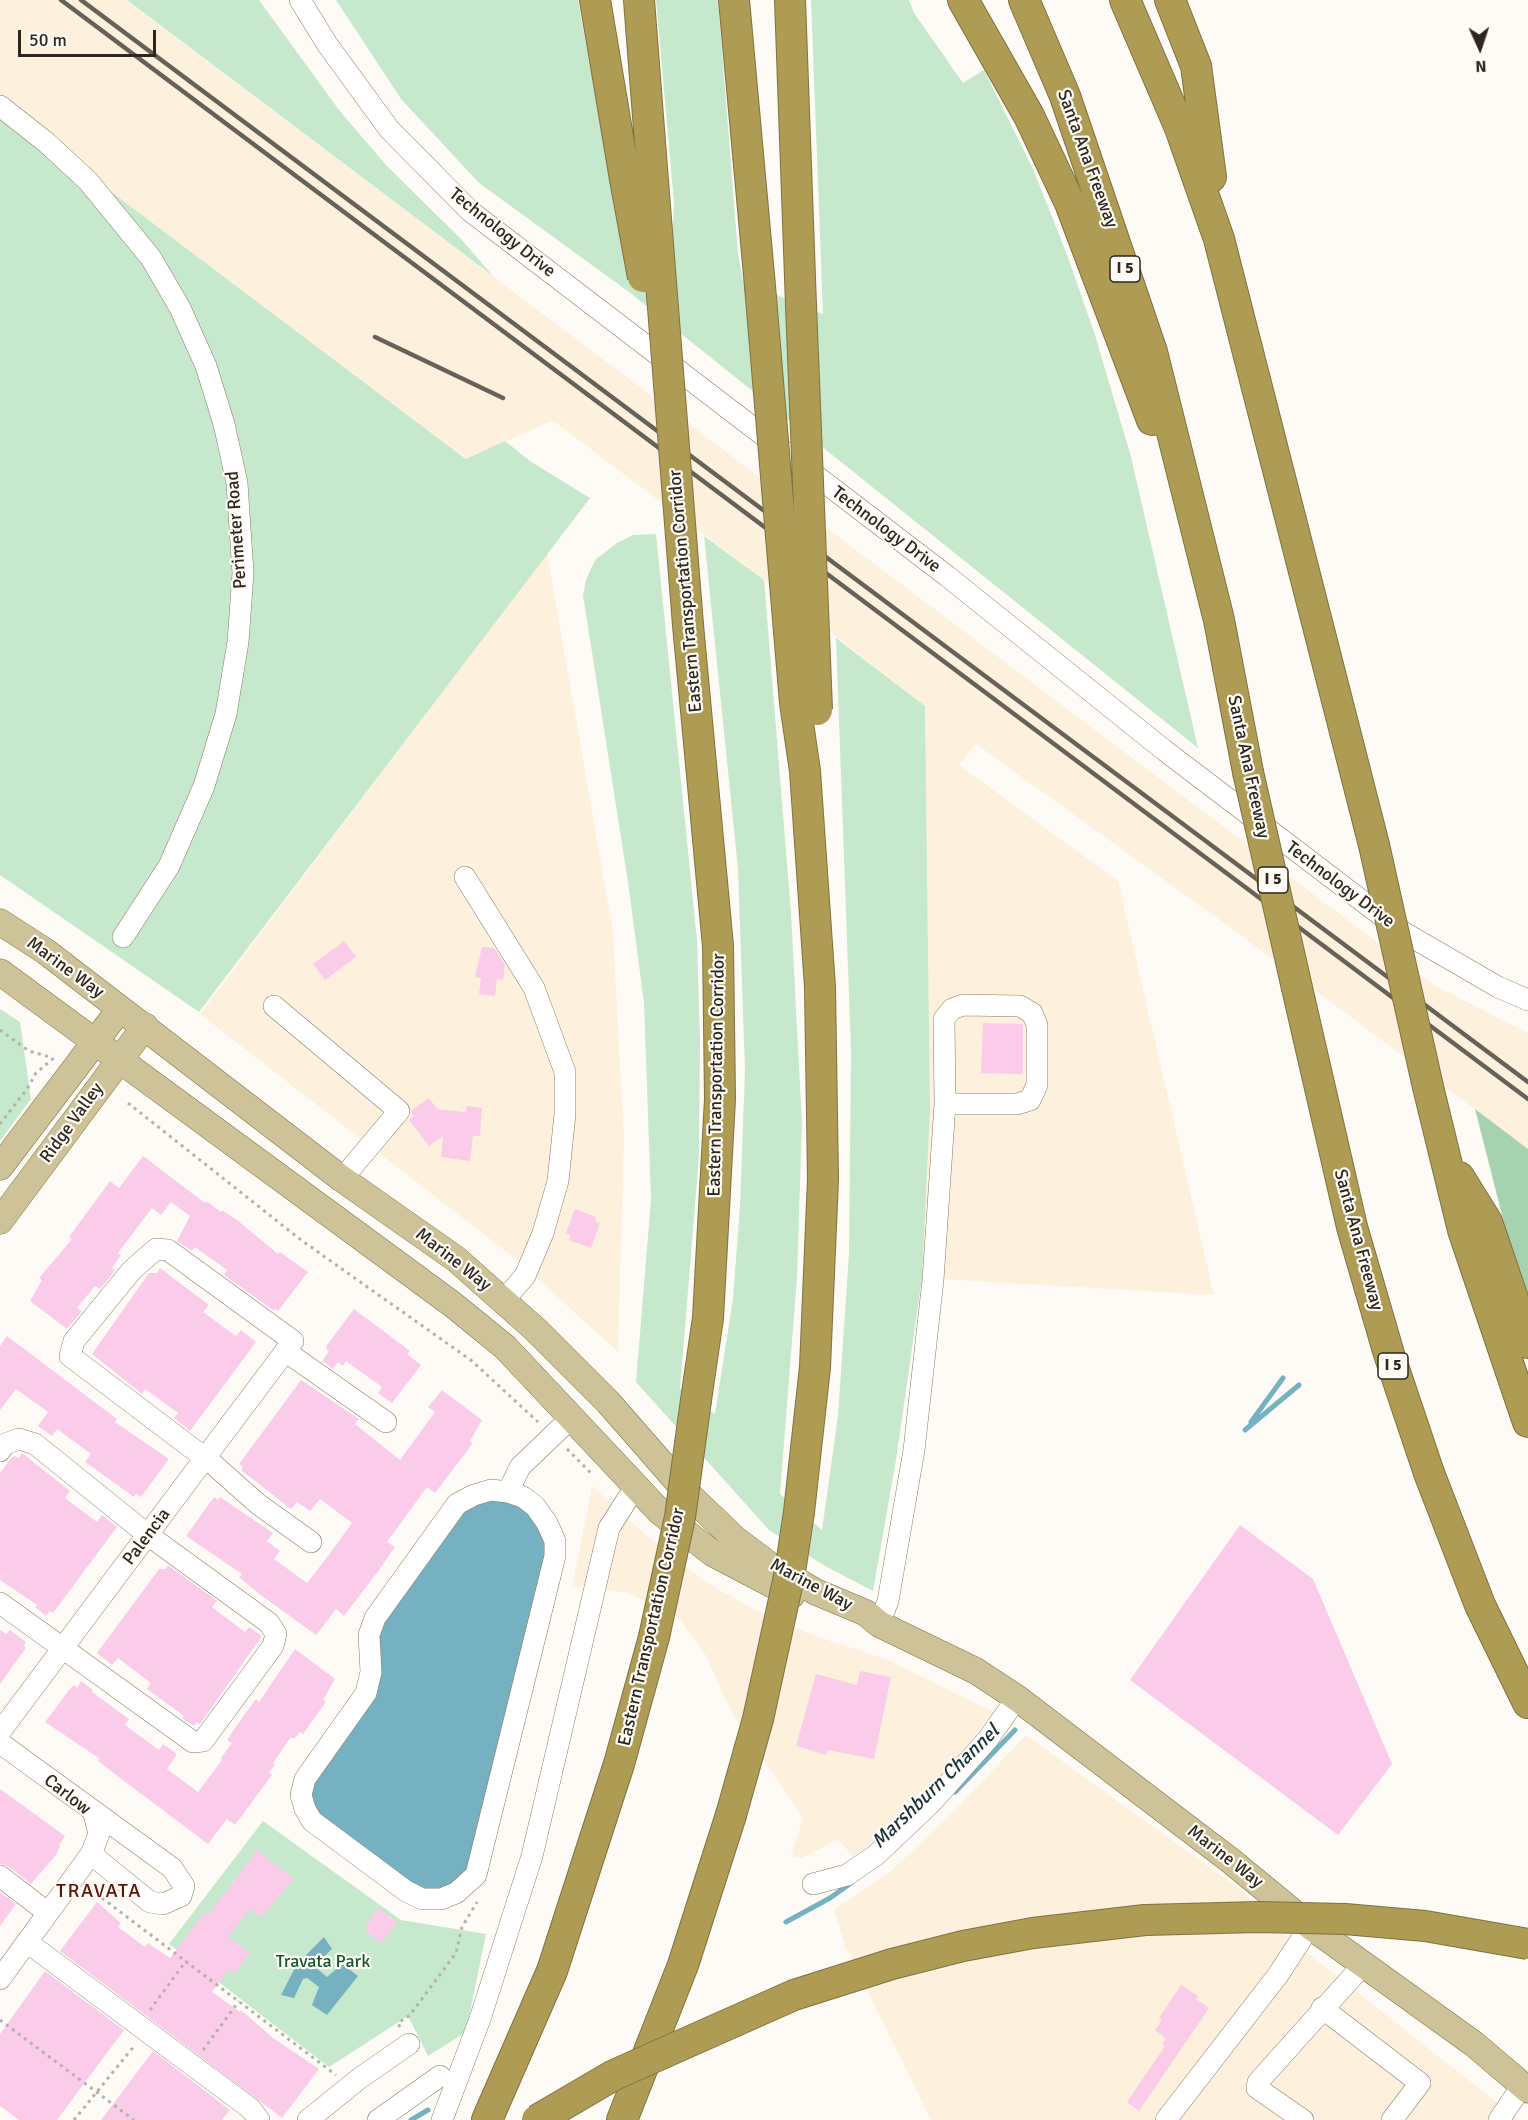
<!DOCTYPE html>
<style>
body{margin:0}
#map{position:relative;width:1528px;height:2120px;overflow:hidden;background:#fefbf6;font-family:Signika,sans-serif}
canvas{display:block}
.north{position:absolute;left:1450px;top:18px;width:60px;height:60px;-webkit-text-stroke:4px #fefbf6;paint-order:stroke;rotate:177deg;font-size:16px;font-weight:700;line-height:24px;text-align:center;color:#2d271d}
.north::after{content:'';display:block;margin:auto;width:21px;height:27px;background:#2d271d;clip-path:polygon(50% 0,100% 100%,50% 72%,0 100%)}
.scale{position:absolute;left:18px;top:30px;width:138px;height:27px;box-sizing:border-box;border:3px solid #2d271d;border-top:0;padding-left:8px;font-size:18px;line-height:21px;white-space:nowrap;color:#2d271d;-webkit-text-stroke:4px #fefbf6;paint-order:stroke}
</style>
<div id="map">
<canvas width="1528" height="2120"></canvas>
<div class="north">N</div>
<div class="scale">50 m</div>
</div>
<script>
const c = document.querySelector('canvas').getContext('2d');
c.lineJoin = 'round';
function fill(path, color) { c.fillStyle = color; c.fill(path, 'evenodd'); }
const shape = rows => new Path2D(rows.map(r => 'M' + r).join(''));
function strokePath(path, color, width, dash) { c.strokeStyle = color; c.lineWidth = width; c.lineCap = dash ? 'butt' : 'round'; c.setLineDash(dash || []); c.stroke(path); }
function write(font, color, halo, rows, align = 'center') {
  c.font = font + ' Signika,sans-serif'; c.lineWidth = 4.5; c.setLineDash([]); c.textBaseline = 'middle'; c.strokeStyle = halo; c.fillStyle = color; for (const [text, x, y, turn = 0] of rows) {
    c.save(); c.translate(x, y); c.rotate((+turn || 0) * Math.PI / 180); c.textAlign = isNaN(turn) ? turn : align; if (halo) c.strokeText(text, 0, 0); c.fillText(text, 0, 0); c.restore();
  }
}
const built = shape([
 [0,0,126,0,1435,986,1528,1033,1528,1149,1239,934,976,744,959,765,1118,881,1214,1295,922,1278,930,1110,925,706,764,580,556,423,549,422,467,459,0,108],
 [547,552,613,932,624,1139,618,1352,518,1261,200,1014],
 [592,1486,648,1537,709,1584,757,1611,815,1636,888,1660,994,1712,926,1795,853,1857,838,1839,802,1858,791,1856,803,1818,733,1715,704,1652,675,1614,625,1592,572,1587],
 [1026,1735,1241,1890,1281,1932,1519,2120,931,2120,846,1948,834,1910,891,1871,957,1808]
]);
const green = shape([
 [127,0,259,0,339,110,386,165,461,239,493,276],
 [336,0,578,0,613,197,673,224,674,203,656,0,718,0,738,254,743,281,823,314,811,0,909,0,914,13,963,83,984,70,1033,169,1066,252,1095,335,1131,457,1198,748,629,292,479,183,401,99],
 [0,108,466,459,505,441,530,461,590,498,199,1012,0,875],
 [656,534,697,940,700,1040,699,1156,680,1389,715,1414,733,1299,740,1206,745,1070,738,869,704,536,764,580,791,913,802,1123,797,1277,780,1494,822,1530,838,1416,849,1253,851,1050,836,638,925,706,930,1110,922,1278,896,1460,873,1591,825,1566,769,1530,636,1382,651,1200,644,1003,628,882,583,595,586,580,595,560,617,543,633,535],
 [0,1009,20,1022,31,1099,0,1141],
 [263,1821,401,1920,486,1934,466,2032,428,2056,408,2016,329,2067,169,1944]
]);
const forest = shape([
 [1475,1109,1528,1149,1528,1301,1515,1266]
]);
const water = shape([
 [501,1499,521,1505,535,1518,547,1547,473,1863,454,1887,432,1891,412,1886,316,1814,309,1801,311,1786,376,1692,379,1627,456,1513,476,1501],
 [324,1937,332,1949,314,1966,327,1977,342,1964,358,1976,327,2015,312,2005,319,1987,307,1978,303,1979,294,1998,281,1995,297,1964]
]);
const stream = shape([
 [1251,1422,1283,1378],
 [1245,1430,1299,1385],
 [955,1792,1015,1730],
 [786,1922,830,1898,851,1883],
 [411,2120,428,2110]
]);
const building = shape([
 [344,941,356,957,325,980,313,964],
 [482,947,494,948,505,965,503,980,497,979,495,996,479,994,481,978,475,977],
 [983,1023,1023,1024,1023,1074,981,1073],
 [429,1098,437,1109,466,1112,467,1106,482,1108,480,1136,473,1136,470,1161,441,1157,443,1136,429,1146,409,1120,413,1116,411,1111],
 [143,1156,205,1203,206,1201,221,1212,222,1210,237,1220,278,1254,280,1252,308,1272,278,1311,275,1309,274,1311,224,1275,227,1270,195,1247,192,1251,177,1241,190,1216,171,1202,161,1215,152,1208,118,1253,121,1255,112,1268,115,1270,110,1277,100,1289,95,1286,77,1308,82,1311,67,1329,30,1301,42,1280,39,1278,72,1239,69,1237,110,1181,119,1188],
 [575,1209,596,1217,595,1221,600,1223,591,1248,569,1240,571,1235,566,1233],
 [160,1268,209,1305,203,1312,236,1336,241,1330,256,1342,190,1431,174,1418,178,1413,145,1389,142,1394,92,1354,149,1273,157,1273],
 [354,1309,410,1351,407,1354,421,1365,392,1403,378,1393,382,1387,346,1361,343,1366,338,1362,333,1369,322,1361,329,1351,326,1349,327,1345],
 [7,1336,117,1419,115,1422,169,1459,141,1497,136,1494,134,1497,85,1462,91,1454,57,1429,52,1436,38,1426,48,1412,16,1389,0,1410,0,1346],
 [301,1380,359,1419,355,1424,400,1460,435,1412,428,1407,442,1390,482,1420,470,1441,473,1443,435,1493,427,1487,387,1542,395,1547,379,1570,344,1616,336,1609,316,1635,258,1593,239,1577,242,1574,186,1536,214,1497,218,1500,220,1497,273,1533,267,1541,280,1551,274,1559,307,1583,328,1556,352,1523,320,1499,310,1511,297,1502,291,1509,241,1470,243,1467,239,1464],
 [22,1453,70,1491,65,1498,97,1522,102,1515,117,1527,53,1613,50,1611,46,1616,35,1607,37,1605,0,1580,0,1473,11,1458,15,1456,19,1458],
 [1240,1525,1313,1579,1392,1764,1338,1835,1130,1680],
 [168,1565,217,1601,212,1607,245,1632,249,1627,262,1636,200,1724,197,1722,194,1726,182,1718,184,1716,147,1689,151,1683,118,1658,112,1665,97,1653,159,1569,166,1569],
 [0,1630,6,1634,10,1630,26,1642,24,1645,26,1648,0,1684],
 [295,1649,335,1679,323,1700,326,1702,303,1734,300,1732,294,1739,291,1737,273,1763,275,1765,269,1772,272,1775,235,1825,227,1819,208,1844,116,1775,98,1761,100,1759,45,1722,69,1690,74,1685,77,1688,81,1681,93,1690,92,1692,129,1719,125,1725,159,1750,163,1744,177,1754,167,1769,198,1792,222,1760,221,1758,232,1743,227,1740,242,1718,256,1699,259,1702],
 [860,1671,891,1677,874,1759,828,1750,826,1755,796,1746,816,1674,857,1685],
 [0,1789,65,1836,59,1845,60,1846,56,1855,31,1884,8,1866,0,1864],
 [257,1851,294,1879,261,1917,250,1909,228,1937,250,1953,235,1973,229,1969,212,1992,240,2012,241,2010,273,2038,319,2069,282,2118,60,1951,97,1902,121,1923,118,1927,145,1947,148,1943,170,1958,204,1913,208,1915],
 [0,1892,16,1904,0,1926],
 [378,1908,397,1922,381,1943,365,1931,368,1927,366,1925],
 [45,1971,124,2030,57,2120,19,2120,0,2106,0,2034],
 [1181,1985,1198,1996,1196,1999,1209,2008,1139,2111,1127,2102,1165,2046,1162,2044,1166,2038,1155,2030,1162,2020,1159,2018],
 [153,2051,230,2110,222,2120,101,2120]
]);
const path = shape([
 [0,1030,29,1051,50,1057],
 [128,1103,301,1240,472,1361,538,1422],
 [0,1124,27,1089,36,1073,55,1057],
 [567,1449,592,1474],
 [90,1889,336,2075],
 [150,2010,186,1961],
 [0,2020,134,2120],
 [400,2027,398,2023,410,2015,456,1953,462,1927,477,1902],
 [203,2050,239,2001],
 [74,2120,135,2045]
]);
const minor = shape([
 [300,0,327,44,389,129,470,211,947,576,1164,750,1403,932,1498,987,1528,1000],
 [0,106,47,143,88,181,151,258,180,308,206,366,224,424,237,483,243,573,238,642,226,714,204,786,169,866,123,937],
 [465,877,534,988,565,1072,565,1114,558,1181,543,1233,525,1276,504,1300],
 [274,1006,399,1111,342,1179],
 [285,1351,386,1422],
 [0,1451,5,1444,19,1439,35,1444,148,1535,269,1623,276,1634,273,1646,203,1741,193,1742,0,1603],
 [491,1490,508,1492,523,1497,535,1506,547,1523,555,1541,555,1556,476,1875,456,1893,441,1899,422,1899,406,1891,312,1821,305,1809,301,1795,305,1779,366,1693,371,1672,369,1635,375,1618,457,1504,474,1495,491,1490],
 [508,1492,520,1467,571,1418],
 [879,1624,888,1601,914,1450,933,1280,945,1104,944,1019,952,1009,963,1005,1020,1006,1032,1013,1037,1025,1037,1085,1030,1100,1017,1104,945,1104],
 [0,1732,205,1458,293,1341,168,1250,156,1249,132,1270,74,1341,70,1356,205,1458,214,1465,258,1504,311,1542],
 [0,1743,172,1868,184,1886,181,1896,163,1904,150,1902,91,1854],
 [0,1876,48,1913],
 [813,1884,847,1875,876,1855,932,1802,988,1739,1017,1698],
 [27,1942,251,2109,259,2120],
 [0,1979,91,1854,99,1834,94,1814],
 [1322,2008,1420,2083,1392,2120],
 [308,2120,360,2078,409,2044],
 [378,2120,440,2076],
 [442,2120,480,2019,532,1856,609,1528,635,1487],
 [1166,2120,1278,1975,1310,1926],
 [1303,2120,1257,2088,1258,2082,1363,1965],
 [1499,2120,1522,2086]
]);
const major = shape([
 [0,922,45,951,342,1179,456,1259,536,1330,608,1402,691,1497,735,1539,771,1566,816,1592,866,1613,879,1624,976,1671,1017,1698,1231,1861,1310,1926,1474,2044,1528,2090],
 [0,972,452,1304,505,1347,660,1512,712,1553,792,1595],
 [0,1167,120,1009],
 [0,1221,145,1026]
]);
const highway = shape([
 [595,0,625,179],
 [639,0,653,181],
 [734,0,760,286],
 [790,0,801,305],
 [963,0,1029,116,1070,203,1152,420],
 [1024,0,1065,96,1152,352,1219,620,1248,772],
 [1125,0,1180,128,1219,239,1374,845],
 [1170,0,1196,66,1211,177],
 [688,625,718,946,720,1099,708,1318,696,1400],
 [795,703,805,771,820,987,823,1179,815,1367,799,1512],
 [1297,988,1352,1227,1389,1354,1429,1473,1480,1605,1528,1703],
 [1428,1087,1463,1230,1528,1422],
 [1459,1177,1487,1222,1528,1343],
 [487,2120,552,1971,619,1764,654,1637],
 [622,2120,683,1965,731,1815]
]);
const rail = shape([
 [61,0,1528,1099],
 [81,0,1528,1082],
 [375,337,503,398]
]);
const highwayBridge = shape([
 [625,179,643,277],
 [653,181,688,625],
 [760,286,795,703],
 [801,305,817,710],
 [1248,772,1297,988],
 [1374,845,1428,1087],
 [654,1637,680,1517,696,1400],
 [731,1815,758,1719,790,1572,799,1512],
 [537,2120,614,2075,794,1995,892,1964,963,1946,1033,1933,1145,1920,1258,1917,1345,1919,1425,1926,1528,1944]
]);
const shields = [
 [1125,269,30],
 [1273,880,30],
 [1393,1366,30]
];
const shieldNames = [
 ["I 5",1125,269],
 ["I 5",1273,880],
 ["I 5",1393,1366]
];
const streetNames = [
 ["Santa Ana Freeway",1087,159,70],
 ["Technology Drive",502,233,39],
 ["Perimeter Road",237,530,-94],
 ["Technology Drive",886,530,37],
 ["Eastern Transportation Corridor",686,591,-95],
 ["Santa Ana Freeway",1248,767,78],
 ["Technology Drive",1340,885,37],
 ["Marine Way",65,968,36],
 ["Eastern Transportation Corridor",717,1075,-89],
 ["Ridge Valley",72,1123,-54],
 ["Santa Ana Freeway",1358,1240,75],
 ["Marine Way",453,1260,38],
 ["Palencia",147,1537,-53],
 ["Marine Way",811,1585,28],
 ["Eastern Transportation Corridor",652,1627,-77],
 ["Carlow",67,1795,38],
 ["Marine Way",1225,1857,38]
];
const parkNames = [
 ["Travata Park",323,1962]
];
const waterNames = [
 ["Marshburn Channel",936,1787,-44]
];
const neighbourhoodNames = [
 ["TRAVATA",99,1892]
];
fill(built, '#fdf0dd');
fill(green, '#c6e9cd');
fill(forest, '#a7d2b0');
fill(water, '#75b1c0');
strokePath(stream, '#75b1c0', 5);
fill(building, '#fbccea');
strokePath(minor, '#887962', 22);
strokePath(major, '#817241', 27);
strokePath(highway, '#817241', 32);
strokePath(path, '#b5b1aa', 3, [3, 4.5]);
strokePath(minor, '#fff', 21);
strokePath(major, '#cec398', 26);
strokePath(highway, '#ae9b54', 30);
strokePath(rail, '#676259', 4.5);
strokePath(highwayBridge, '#817241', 32, []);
strokePath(highwayBridge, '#ae9b54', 30);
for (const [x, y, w] of shields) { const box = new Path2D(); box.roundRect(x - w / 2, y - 13, w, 26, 4.5); c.fillStyle = '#fefbf6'; c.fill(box); strokePath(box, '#2d271d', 1.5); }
write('bold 16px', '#2d271d', null, shieldNames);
write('18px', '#2d271d', '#fefbf6', streetNames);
write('18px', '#15582e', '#fefbf6', parkNames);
write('italic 20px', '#15333a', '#fefbf6', waterNames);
c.letterSpacing = '1.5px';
write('20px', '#5a170c', '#fefbf6', neighbourhoodNames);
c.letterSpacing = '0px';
</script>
